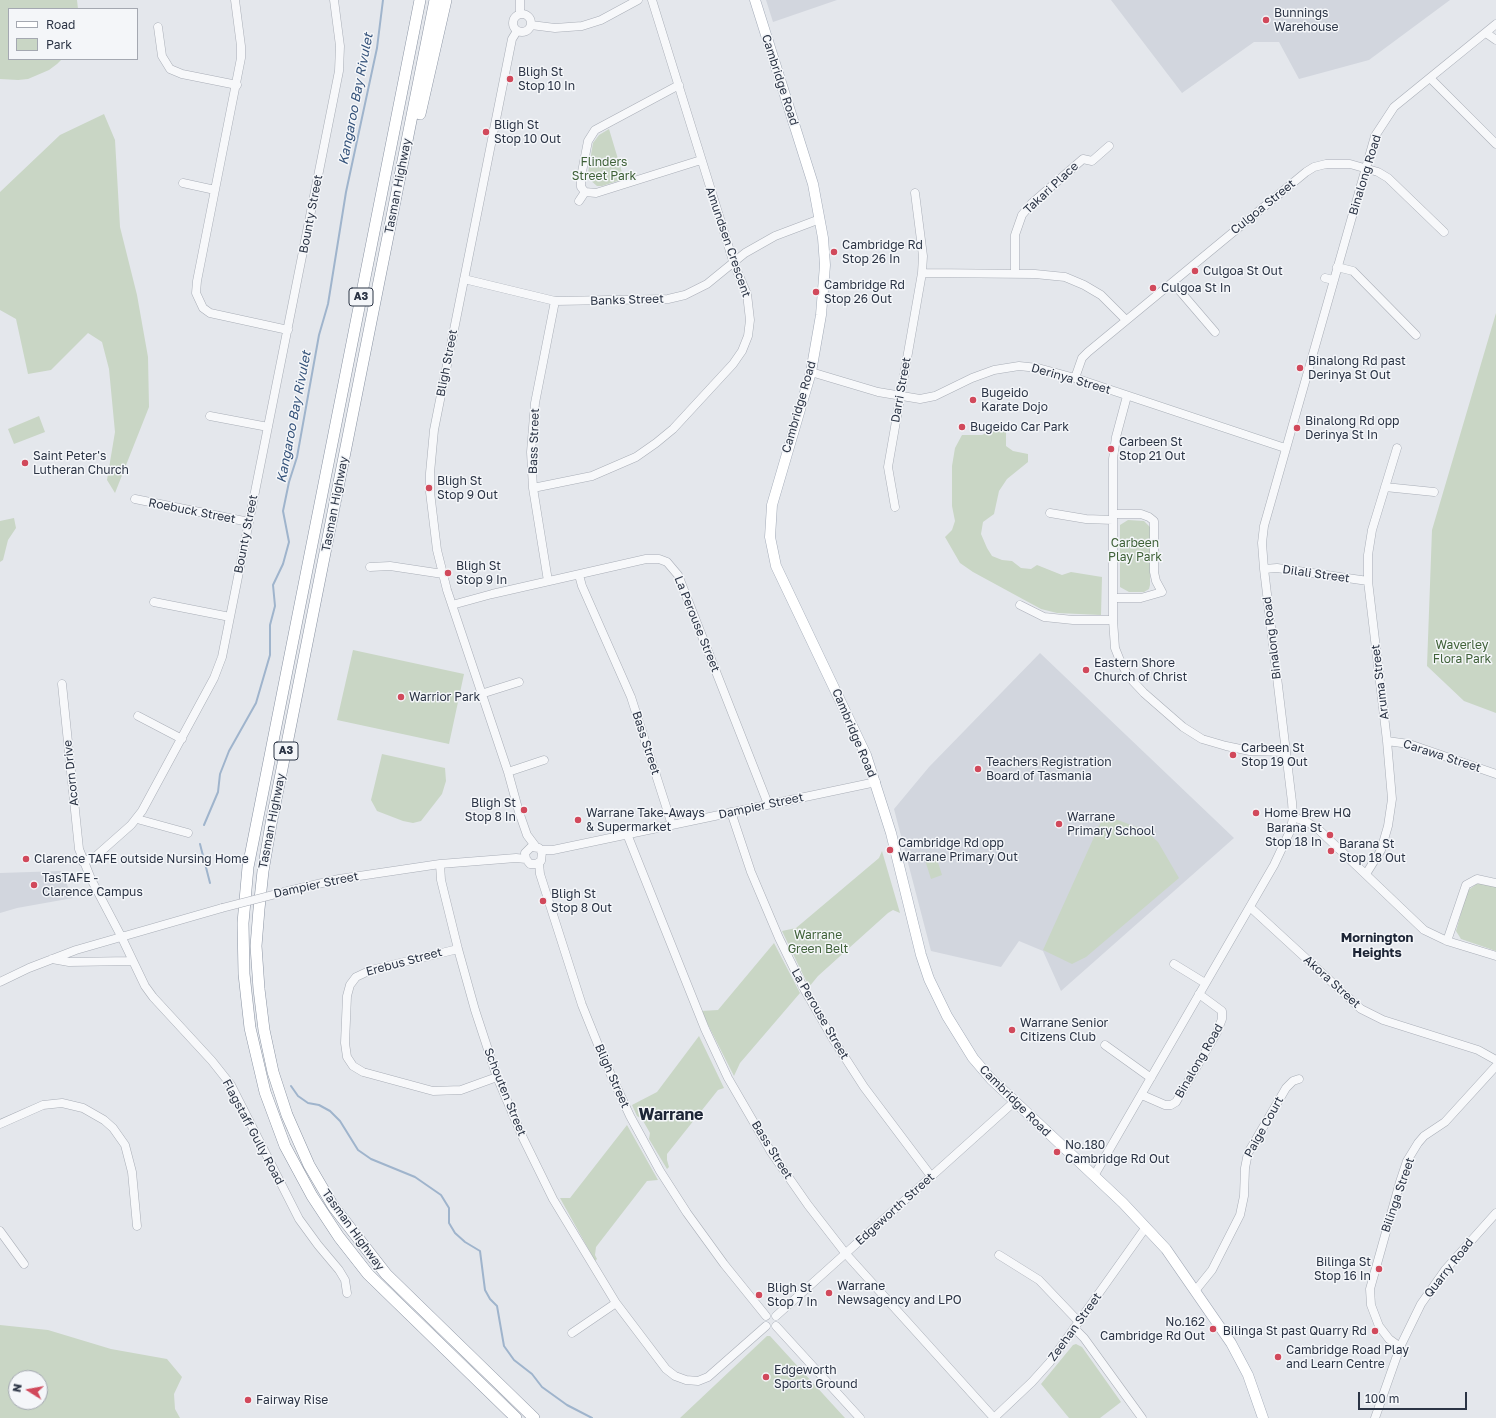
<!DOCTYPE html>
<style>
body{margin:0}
#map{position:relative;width:1496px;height:1418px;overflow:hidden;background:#e4e7ec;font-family:"Golos Text",sans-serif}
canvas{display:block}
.legend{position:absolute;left:8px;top:8px;width:130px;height:52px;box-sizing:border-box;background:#f4f6f9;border:1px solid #a4a8b1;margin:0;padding:5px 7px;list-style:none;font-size:12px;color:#2b3445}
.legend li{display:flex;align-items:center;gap:8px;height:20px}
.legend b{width:20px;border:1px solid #a4a8b1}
.north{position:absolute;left:8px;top:1370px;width:40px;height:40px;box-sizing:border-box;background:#f4f6f9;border:1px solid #a4a8b1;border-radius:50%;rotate:281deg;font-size:11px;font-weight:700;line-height:16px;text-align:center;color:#2b3445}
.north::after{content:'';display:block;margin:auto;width:14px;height:18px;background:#d1495b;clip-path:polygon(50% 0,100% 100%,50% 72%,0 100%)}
.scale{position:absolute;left:1358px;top:1392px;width:109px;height:18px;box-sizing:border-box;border:2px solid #2b3445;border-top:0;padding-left:5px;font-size:12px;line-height:14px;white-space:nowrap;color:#2b3445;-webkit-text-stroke:3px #f4f6f9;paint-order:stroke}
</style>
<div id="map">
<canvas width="1496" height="1418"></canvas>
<ul class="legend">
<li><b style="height:5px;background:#fff"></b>Road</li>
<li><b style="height:11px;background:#c9d6c5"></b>Park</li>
</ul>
<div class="north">N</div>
<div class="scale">100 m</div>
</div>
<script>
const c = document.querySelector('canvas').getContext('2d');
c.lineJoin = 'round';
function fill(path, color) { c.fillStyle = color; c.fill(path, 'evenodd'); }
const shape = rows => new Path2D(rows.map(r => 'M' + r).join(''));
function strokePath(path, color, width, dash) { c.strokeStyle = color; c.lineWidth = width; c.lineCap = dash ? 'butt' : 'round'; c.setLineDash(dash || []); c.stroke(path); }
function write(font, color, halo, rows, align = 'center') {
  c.font = font + ' "Golos Text",sans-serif'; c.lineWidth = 3; c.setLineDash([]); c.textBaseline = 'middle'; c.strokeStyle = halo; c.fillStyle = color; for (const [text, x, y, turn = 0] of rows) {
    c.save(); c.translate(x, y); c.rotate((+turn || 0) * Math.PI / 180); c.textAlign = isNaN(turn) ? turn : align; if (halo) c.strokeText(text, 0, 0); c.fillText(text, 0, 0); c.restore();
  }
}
const built = shape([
 [766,0,837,0,773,22],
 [1111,0,1450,0,1369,60,1299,79,1279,42,1254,42,1182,93],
 [1040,653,1234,838,1061,991,1043,951,1019,941,1001,967,931,951,894,809,929,767],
 [61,871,73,898,17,908,0,913,0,873]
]);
const green = shape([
 [0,0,77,0,78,9,9,9,9,59,62,59,57,64,49,70,28,79,18,80,0,79],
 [104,114,115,140,120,227,137,295,148,357,149,407,115,493,107,480,115,432,109,369,102,342,88,333,51,370,28,374,16,319,0,310,0,192,60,135],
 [609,129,624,179,602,186,597,186,589,179,588,173,593,143,599,135],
 [1496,313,1496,713,1464,701,1427,666,1432,530],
 [39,416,45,432,14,444,8,429],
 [1004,425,1006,432,1006,446,1013,451,1028,454,1028,462,1007,479,999,491,994,514,983,522,981,534,987,548,992,556,1002,560,1012,561,1021,568,1031,569,1037,565,1062,575,1071,572,1102,577,1101,615,1057,613,1041,609,973,572,960,563,945,537,952,530,955,521,952,506,952,466,955,448,962,435,982,435],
 [14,518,16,528,8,540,3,560,0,562,0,521],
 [1128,520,1144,521,1150,527,1150,585,1149,589,1144,592,1129,592,1120,587,1120,525],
 [353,650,464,674,449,744,337,720],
 [382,754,445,768,446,781,442,794,421,821,413,823,403,821,377,811,371,800],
 [1104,815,1145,830,1158,842,1179,878,1086,957,1072,964,1043,950],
 [882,851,900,913,893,910,888,913,818,976,809,987,782,931,796,928,879,858],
 [936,856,942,875,931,879,925,860],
 [1478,883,1496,887,1496,951,1461,939,1456,931,1467,891],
 [774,943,800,993,740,1063,734,1076,701,1011,718,1010],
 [699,1036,724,1088,718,1090,667,1154,667,1160,669,1167,667,1169,649,1139,650,1133,642,1119,637,1116,632,1105,657,1092],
 [627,1125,658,1180,647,1181,596,1247,595,1255,597,1259,595,1261,560,1198,570,1198],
 [0,1325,48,1330,111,1349,167,1359,182,1377,174,1394,175,1409,180,1418,0,1418],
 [16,1378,40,1378,40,1402,16,1402],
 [767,1336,770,1336,845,1418,680,1418],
 [1076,1344,1082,1347,1121,1402,1100,1418,1069,1418,1041,1384,1073,1345]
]);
const stream = shape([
 [204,825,218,792,220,774,229,751,256,703,270,655,270,625,275,606,273,585,283,564,289,542,283,511,289,482,297,457,319,335,328,304,346,192,377,48,383,0],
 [200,844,210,883],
 [291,1086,298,1096,308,1103,319,1105,330,1111,340,1121,358,1150,371,1159,415,1177,441,1195,449,1208,449,1223,455,1233,465,1242,480,1251,485,1290,490,1299,497,1306,504,1346,514,1360,532,1374,542,1387,567,1405,592,1418]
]);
const minor = shape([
 [235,0,241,46,241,58,197,281,196,293,203,308,210,313,288,330],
 [520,0,520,14],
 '513 23a9 9 0 1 1 18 0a9 9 0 1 1-18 0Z',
 [531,25,555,28,582,26,601,20,638,0],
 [158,27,162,56,170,69,182,74,237,85],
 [517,31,512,39,434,430,430,473,430,492,437,550,447,590,508,772,519,812,527,835,536,847],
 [1486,33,1496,40],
 [1430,78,1496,144],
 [679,85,595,130,588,141,581,177,581,187,585,192,596,193,701,160],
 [183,183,215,190],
 [579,201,585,192],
 [1337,267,1353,271,1416,335],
 [922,273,1035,274,1065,277,1084,285,1101,295,1126,320],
 [1015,273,1015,235,1022,215,1031,204,1083,159,1092,161,1109,146],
 [1325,278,1333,280],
 [464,279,555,301,668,299,685,295,707,284,745,253,775,236,820,219],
 [1173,283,1215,332],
 [811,372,878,392,920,399,935,396,972,378,994,370,1019,366,1038,368,1075,378,1285,448],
 [1075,378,1082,358,1088,352,1306,172,1314,167,1326,164,1350,164,1378,172,1388,178,1444,232],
 [1127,396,1116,437,1113,459,1113,620,1115,648,1121,663,1129,677,1144,693,1183,727,1202,739,1226,746,1250,751,1285,752],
 [210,416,268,427],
 [1385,487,1434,492],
 [533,488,592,476,636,457,656,443,673,429,733,364,742,351,748,336,750,320,747,294,734,264,652,0],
 [135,499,249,522],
 [895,507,888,467,922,273,923,256,915,193],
 [1050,513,1086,519,1113,520],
 [1113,514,1141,514,1149,517,1154,521,1154,572,1156,581,1162,592,1141,598,1114,598],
 [370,567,390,566,443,574],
 [1264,569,1277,568,1368,581],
 [579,575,582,586,631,697,672,825],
 [548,581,533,488,531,452,535,403,555,301],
 [154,602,230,617],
 [452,605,492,594,646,559,659,559,667,562,678,575,768,804],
 [1020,605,1044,617,1073,620,1113,620],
 [62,684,79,849,91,879,121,936,145,986,153,997,212,1061,231,1085,299,1219,318,1245,339,1270,345,1280,347,1293],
 [481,694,519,682],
 [138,716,182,739],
 [1387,741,1409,744,1496,774],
 [508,772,544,760],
 [731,812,751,872,779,938,803,987,833,1039,864,1087,931,1176],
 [1293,817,1307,822,1318,829,1424,930,1447,941,1496,956],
 [137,819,188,833],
 [627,834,705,1029,728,1078,771,1152,808,1205,846,1254,994,1418,1032,1382,1050,1362,1146,1227],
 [541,850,553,850,876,782],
 [83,862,96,856,131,825,142,811,214,678,222,657,339,71,340,46,334,0],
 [539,863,540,874,582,1005,605,1062,630,1116,660,1171,687,1213,724,1264,766,1316],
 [440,864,441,880,458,949,475,1010,497,1077,523,1138,553,1199,616,1303,666,1369,675,1376,686,1380,698,1381,708,1377,766,1326],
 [1366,874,1381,850,1388,826,1392,799,1387,741,1368,581,1368,555,1372,530,1397,448],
 [284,892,339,879,440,864,516,858,526,859,530,864,536,864,541,861,542,852,539,848,531,847,525,853,526,859],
 [1250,907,1361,1009,1383,1020,1478,1050,1496,1060],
 [1447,941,1466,885,1477,879,1496,883],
 [458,949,371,970,356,977,350,985,347,996,345,1043,347,1057,353,1066,363,1072,433,1091,461,1090,497,1077],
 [52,959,69,962,132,961],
 [1174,964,1205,983],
 [0,982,29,968,76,950,222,908],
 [1105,1045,1151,1078],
 [1142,1095,1165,1105,1171,1105,1176,1102,1217,1032,1222,1019,1222,1011,1199,994],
 [0,1124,43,1105,62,1103,83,1108,104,1120,113,1128,125,1145,132,1172,137,1226],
 [1094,1176,1274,865,1291,829,1293,817,1292,802,1264,569,1262,543,1264,526,1375,136,1394,107,1496,24],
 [0,1231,24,1264],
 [999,1255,1039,1280,1079,1322],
 [1195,1291,1212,1270,1240,1215,1244,1196,1245,1168,1248,1153,1286,1088,1293,1081,1299,1079],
 [776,1316,1014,1102],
 [776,1326,860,1418],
 [1074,1328,1084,1338,1142,1418],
 [572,1333,616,1303],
 [1400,1347,1389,1339,1379,1326,1371,1305,1370,1289,1400,1182,1407,1161,1418,1143,1424,1136,1445,1122,1496,1066],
 [1375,1418,1400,1347,1421,1304,1445,1270,1496,1213]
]);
const major = shape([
 [755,0,813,184,823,238,825,265,821,315,811,372,772,505,770,537,776,566,866,755,891,833,921,955,929,979,947,1016,973,1058,991,1079,1123,1203,1166,1249,1231,1343,1248,1375,1263,1418]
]);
const highway = shape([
 [420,0,248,867,243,923,244,974,250,1028,265,1092,285,1146,312,1196,339,1237,368,1274,516,1418],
 [435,0,271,824,263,871,259,909,256,946,259,989,264,1030,273,1072,287,1115,309,1165,333,1206,386,1274,534,1418],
 [420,114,446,0]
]);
const minorBridge = shape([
 [222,908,284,892]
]);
const markers = [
 [1266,20,4,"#d1495b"],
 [510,79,4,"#d1495b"],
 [486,132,4,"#d1495b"],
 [834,252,4,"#d1495b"],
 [1195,271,4,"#d1495b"],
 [1153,288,4,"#d1495b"],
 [816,292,4,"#d1495b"],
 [1300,368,4,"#d1495b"],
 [973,400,4,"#d1495b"],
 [962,427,4,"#d1495b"],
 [1297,428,4,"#d1495b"],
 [1111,449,4,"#d1495b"],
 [25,463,4,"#d1495b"],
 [429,488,4,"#d1495b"],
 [448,573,4,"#d1495b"],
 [1086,670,4,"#d1495b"],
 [401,697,4,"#d1495b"],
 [1233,755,4,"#d1495b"],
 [978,769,4,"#d1495b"],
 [524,810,4,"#d1495b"],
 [1256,813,4,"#d1495b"],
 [578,820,4,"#d1495b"],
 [1059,824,4,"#d1495b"],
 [1330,835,4,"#d1495b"],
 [890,850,4,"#d1495b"],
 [1331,851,4,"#d1495b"],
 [26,859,4,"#d1495b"],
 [34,885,4,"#d1495b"],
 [543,901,4,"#d1495b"],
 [1012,1030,4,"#d1495b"],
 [1057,1152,4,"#d1495b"],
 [1379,1269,4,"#d1495b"],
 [829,1293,4,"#d1495b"],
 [759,1295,4,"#d1495b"],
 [1213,1329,4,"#d1495b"],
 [1375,1331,4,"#d1495b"],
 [1278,1357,4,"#d1495b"],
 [766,1377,4,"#d1495b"],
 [248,1400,4,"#d1495b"]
];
const shields = [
 [361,297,24],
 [286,751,24]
];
const shieldNames = [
 ["A3",361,297],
 ["A3",286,751]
];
const poiNames = [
 ["Bunnings",1274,13],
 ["Warehouse",1274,27],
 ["Bligh St",518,72],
 ["Stop 10 In",518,86],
 ["Bligh St",494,125],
 ["Stop 10 Out",494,139],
 ["Cambridge Rd",842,245],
 ["Stop 26 In",842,259],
 ["Culgoa St Out",1203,271],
 ["Cambridge Rd",824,285],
 ["Stop 26 Out",824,299],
 ["Culgoa St In",1161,288],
 ["Binalong Rd past",1308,361],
 ["Derinya St Out",1308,375],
 ["Bugeido",981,393],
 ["Karate Dojo",981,407],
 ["Binalong Rd opp",1305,421],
 ["Derinya St In",1305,435],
 ["Bugeido Car Park",970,427],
 ["Carbeen St",1119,442],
 ["Stop 21 Out",1119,456],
 ["Saint Peter's",33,456],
 ["Lutheran Church",33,470],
 ["Bligh St",437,481],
 ["Stop 9 Out",437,495],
 ["Bligh St",456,566],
 ["Stop 9 In",456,580],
 ["Eastern Shore",1094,663],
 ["Church of Christ",1094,677],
 ["Warrior Park",409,697],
 ["Carbeen St",1241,748],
 ["Stop 19 Out",1241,762],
 ["Teachers Registration",986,762],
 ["Board of Tasmania",986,776],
 ["Bligh St",516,803,"right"],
 ["Stop 8 In",516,817,"right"],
 ["Warrane Take-Aways",586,813],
 ["& Supermarket",586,827],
 ["Home Brew HQ",1264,813],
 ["Warrane",1067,817],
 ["Primary School",1067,831],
 ["Barana St",1322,828,"right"],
 ["Stop 18 In",1322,842,"right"],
 ["Cambridge Rd opp",898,843],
 ["Warrane Primary Out",898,857],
 ["Barana St",1339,844],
 ["Stop 18 Out",1339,858],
 ["Clarence TAFE outside Nursing Home",34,859],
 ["TasTAFE -",42,878],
 ["Clarence Campus",42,892],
 ["Bligh St",551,894],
 ["Stop 8 Out",551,908],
 ["Warrane Senior",1020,1023],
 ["Citizens Club",1020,1037],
 ["No.180",1065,1145],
 ["Cambridge Rd Out",1065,1159],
 ["Bilinga St",1371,1262,"right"],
 ["Stop 16 In",1371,1276,"right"],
 ["Warrane",837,1286],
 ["Newsagency and LPO",837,1300],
 ["Bligh St",767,1288],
 ["Stop 7 In",767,1302],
 ["No.162",1205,1322,"right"],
 ["Cambridge Rd Out",1205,1336,"right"],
 ["Bilinga St past Quarry Rd",1367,1331,"right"],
 ["Cambridge Road Play",1286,1350],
 ["and Learn Centre",1286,1364],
 ["Edgeworth",774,1370],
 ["Sports Ground",774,1384],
 ["Fairway Rise",256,1400]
];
const streetNames = [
 ["Cambridge Road",780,80,72],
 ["Binalong Road",1365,175,-73],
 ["Tasman Highway",398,186,-79],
 ["Takari Place",1051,188,-43],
 ["Culgoa Street",1263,207,-39],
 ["Bounty Street",311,214,-79],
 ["Amundsen Crescent",728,242,71],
 ["Banks Street",627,300,-2],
 ["Bligh Street",447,363,-79],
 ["Derinya Street",1071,379,16],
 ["Darri Street",901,390,-80],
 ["Cambridge Road",799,407,-74],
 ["Bass Street",534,441,-88],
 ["Tasman Highway",335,504,-79],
 ["Roebuck Street",192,511,11],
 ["Bounty Street",246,534,-79],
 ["Dilali Street",1316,574,8],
 ["La Perouse Street",697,624,68],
 ["Binalong Road",1272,638,-97],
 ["Aruma Street",1380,682,-97],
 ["Cambridge Road",854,733,67],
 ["Bass Street",646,743,72],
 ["Carawa Street",1442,756,18],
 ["Acorn Drive",71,773,-96],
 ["Dampier Street",761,806,-12],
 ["Tasman Highway",272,821,-79],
 ["Dampier Street",316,885,-12],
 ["Erebus Street",404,962,-15],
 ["Akora Street",1332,982,42],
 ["La Perouse Street",820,1014,60],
 ["Binalong Road",1199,1061,-60],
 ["Bligh Street",612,1076,66],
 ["Schouten Street",505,1092,68],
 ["Cambridge Road",1015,1101,45],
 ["Paige Court",1264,1127,-61],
 ["Flagstaff Gully Road",253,1132,62],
 ["Bass Street",772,1150,58],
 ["Bilinga Street",1398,1195,-71],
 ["Edgeworth Street",895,1209,-42],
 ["Tasman Highway",353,1230,54],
 ["Quarry Road",1449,1268,-52],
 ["Zeehan Street",1075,1327,-54]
];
const parkNames = [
 ["Flinders",604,162],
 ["Street Park",604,176],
 ["Carbeen",1135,543],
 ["Play Park",1135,557],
 ["Waverley",1462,645],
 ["Flora Park",1462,659],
 ["Warrane",818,935],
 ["Green Belt",818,949]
];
const waterNames = [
 ["Kangaroo Bay Rivulet",356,99,-79],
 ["Kangaroo Bay Rivulet",294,417,-79]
];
const neighbourhoodNames = [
 ["Mornington",1377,938],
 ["Heights",1377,953]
];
const districtNames = [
 ["Warrane",671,1115]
];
fill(built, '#d2d6de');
fill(green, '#c9d6c5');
strokePath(stream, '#9fb4cc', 2);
strokePath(minor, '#a9aeb7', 9);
strokePath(major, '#a3abb8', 11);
strokePath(highway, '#8b94a3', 12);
strokePath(minor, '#f7f8fa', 8);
strokePath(major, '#fff', 10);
strokePath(highway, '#fff', 11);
strokePath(minorBridge, '#a9aeb7', 9, []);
strokePath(minorBridge, '#f7f8fa', 8);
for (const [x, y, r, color] of markers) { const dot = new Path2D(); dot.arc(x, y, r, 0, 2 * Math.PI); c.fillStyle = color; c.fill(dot); strokePath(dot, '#f4f6f9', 1.5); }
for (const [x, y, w] of shields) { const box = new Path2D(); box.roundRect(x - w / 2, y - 9, w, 18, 3); c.fillStyle = '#f4f6f9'; c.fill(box); strokePath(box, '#2b3445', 1); }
write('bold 11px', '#2b3445', null, shieldNames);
write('12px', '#2b3445', '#f4f6f9', poiNames, 'left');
write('12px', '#2b3445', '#f4f6f9', streetNames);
write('12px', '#3f6138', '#f4f6f9', parkNames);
write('italic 13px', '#34527a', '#f4f6f9', waterNames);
write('bold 13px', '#1d2536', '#f4f6f9', neighbourhoodNames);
write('bold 16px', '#1d2536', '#f4f6f9', districtNames);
</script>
